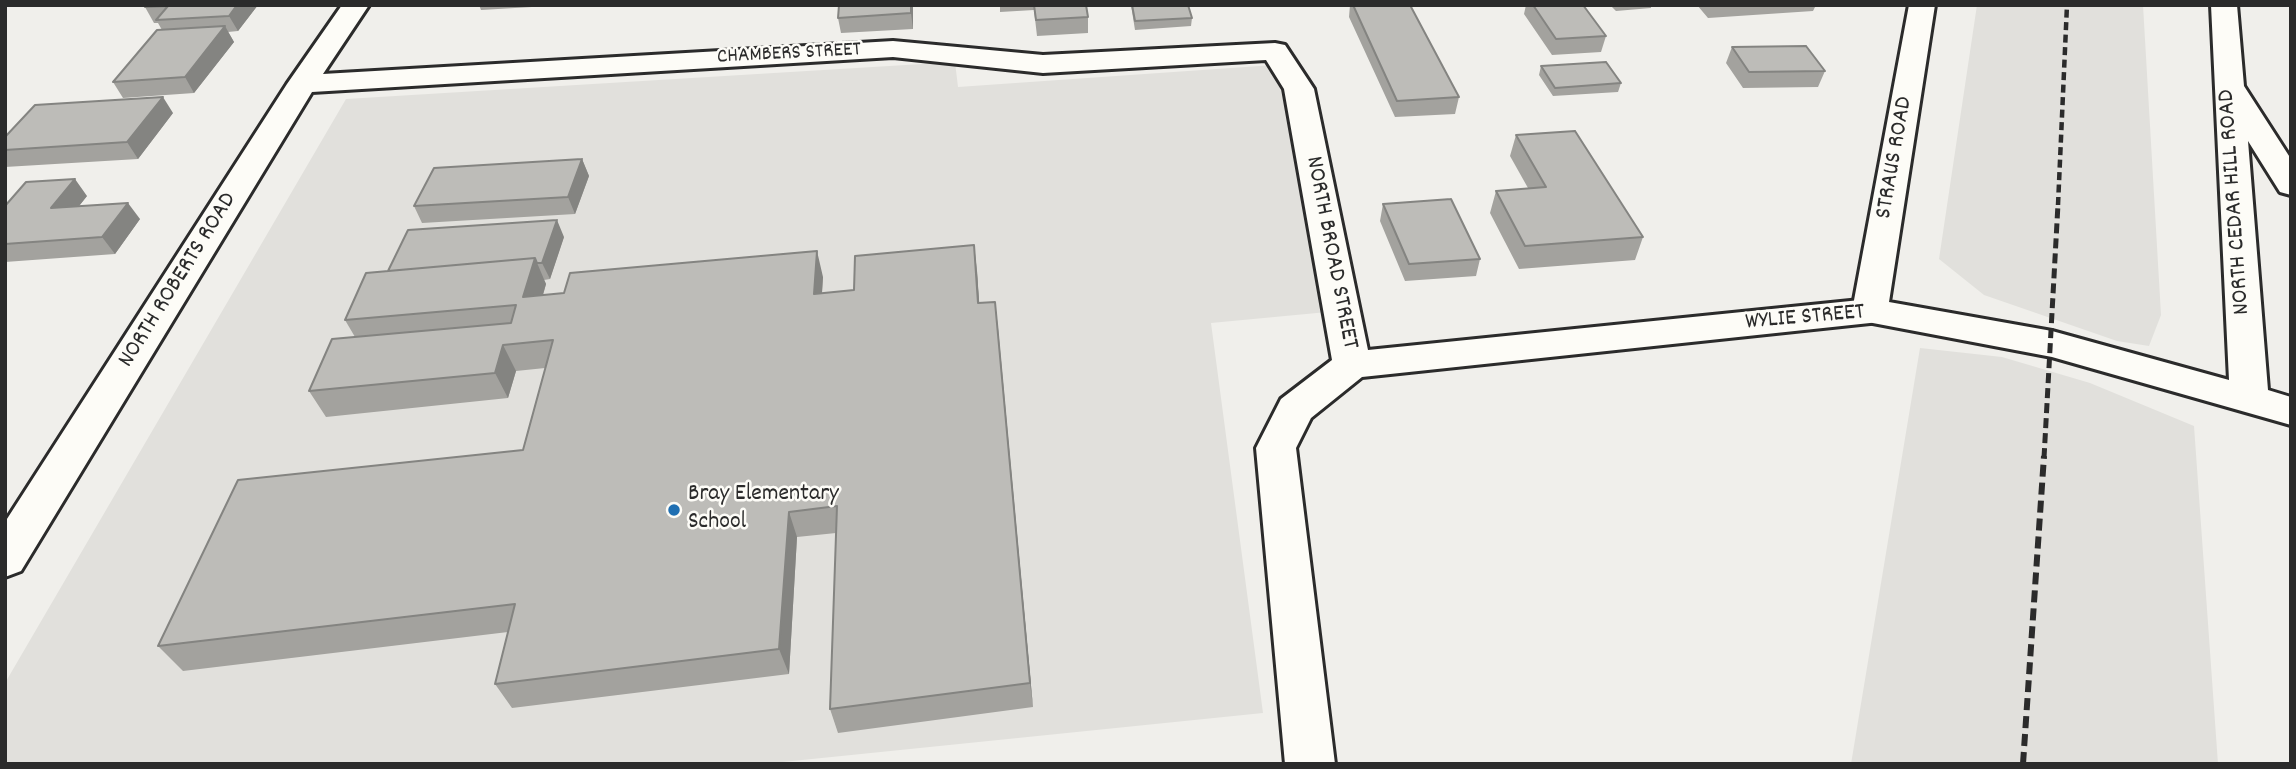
<!DOCTYPE html>
<style>
body{margin:0}
#map{position:relative;width:2296px;height:769px;overflow:hidden;background:#f0efeb;font-family:Dekko,sans-serif}
canvas{display:block}
.frame{position:absolute;inset:0;border:7px solid #2b2b2b;pointer-events:none}
</style>
<div id="map">
<canvas width="2296" height="769"></canvas>
<div class="frame"></div>
</div>
<script>
const c = document.querySelector('canvas').getContext('2d');
c.lineJoin = 'round';
function fill(path, color) { c.fillStyle = color; c.fill(path, 'evenodd'); }
const shape = rows => new Path2D(rows.map(r => 'M' + r).join(''));
function strokePath(path, color, width, dash) { c.strokeStyle = color; c.lineWidth = width; c.lineCap = dash ? 'butt' : 'round'; c.setLineDash(dash || []); c.stroke(path); }
function write(font, color, halo, rows, align = 'center') {
  c.font = font + ' Dekko,sans-serif'; c.lineWidth = 5; c.setLineDash([]); c.textBaseline = 'middle'; c.strokeStyle = halo; c.fillStyle = color; for (const [text, x, y, turn = 0] of rows) {
    c.save(); c.translate(x, y); c.rotate((+turn || 0) * Math.PI / 180); c.textAlign = isNaN(turn) ? turn : align; if (halo) c.strokeText(text, 0, 0); c.fillText(text, 0, 0); c.restore();
  }
}
const built = shape([
 [1977,5,2143,5,2161,315,2149,346,2117,341,1984,295,1939,259],
 [955,62,958,87,1274,65,1338,311,1211,323,1263,713,763,764,5,764,5,683,346,99],
 [1920,348,2002,357,2090,383,2194,426,2218,764,1851,764]
]);
const minor = shape([
 [342,5,369,5,323,74,893,41,1043,55,1275,43,1285,45,1314,89,1368,350,1870,299,1883,302,1888,311,1883,320,1870,323,1362,377,1311,418,1296,448,1335,764,1285,764,1256,448,1281,399,1332,360,1284,89,1266,60,1043,73,893,57,312,92,21,571,5,577,5,522,287,84,342,5]
]);
const tertiary = shape([
 [1909,5,1935,5,1889,302,2052,331,2229,380,2211,5,2237,5,2244,86,2291,159,2291,195,2280,192,2248,141,2268,390,2291,397,2291,425,2052,357,1857,320,1852,311,1909,5]
]);
const railFar2 = shape([
 [2058,205,2067,5]
]);
const railFar1 = shape([
 [2044,458,2058,204]
]);
const rail = shape([
 [2023,764,2044,456]
]);
const wall = shape([
 [147,5,258,5,238,31,228,32,234,42,194,93,123,98,113,82,162,30,158,23,154,23,145,7],
 [479,5,566,5,481,10],
 [913,5,913,29,841,33,838,18],
 [1000,5,1086,5,1088,17,1088,33,1037,36,1034,10,1000,12],
 [1131,5,1188,5,1192,18,1191,26,1135,30],
 [1350,5,1410,5,1459,97,1455,114,1395,117,1349,17],
 [1526,5,1583,5,1606,36,1601,52,1552,55,1524,14],
 [1610,5,1651,5,1651,8,1616,11],
 [1697,5,1816,5,1813,11,1708,18],
 [1732,47,1825,71,1818,87,1743,88,1726,63],
 [1541,66,1621,83,1618,92,1553,96,1539,75],
 [173,113,138,159,5,167,5,137],
 [1516,135,1643,237,1635,260,1519,269,1490,213,1496,191,1528,188,1510,156],
 [582,159,589,176,575,214,422,223,414,206],
 [87,196,79,206,140,219,115,254,5,262,5,206],
 [1383,204,1480,259,1476,276,1405,281,1380,221],
 [564,237,550,279,544,280,546,284,543,295,823,277,822,294,854,290,977,271,979,303,995,302,1033,707,838,733,830,709,836,533,797,537,789,674,512,708,495,684,508,632,183,671,158,646,523,450,545,368,516,371,508,398,326,417,309,391,355,337,345,320,388,271]
]);
const shadedWall = shape([
 [237,5,258,5,238,31,229,16],
 [911,5,913,5,913,29,911,13],
 [225,26,234,42,194,93,185,77],
 [163,97,173,113,138,159,127,142],
 [582,159,589,176,575,214,568,197],
 [75,179,87,196,64,225,51,208],
 [128,203,140,219,115,254,102,237],
 [557,220,564,237,550,279,542,263],
 [974,245,977,271,981,329,978,303],
 [817,251,823,277,820,320,814,294],
 [535,258,546,284,535,322,523,297],
 [995,302,998,328,1033,707,1030,683],
 [503,345,516,371,508,398,495,373],
 [789,512,797,537,789,674,779,649]
]);
const building = shape([
 [147,5,237,5,229,16,156,20,168,6,145,7,147,5],
 [839,5,911,5,911,13,838,18,839,5],
 [1034,5,1086,5,1088,17,1036,20,1034,5],
 [1132,5,1188,5,1192,18,1135,21,1132,5],
 [1353,5,1410,5,1459,97,1397,101,1353,5],
 [1533,5,1583,5,1606,36,1556,39,1533,5],
 [225,26,185,77,113,82,157,30,225,26],
 [1806,46,1825,71,1749,72,1732,47,1806,46],
 [1606,62,1621,83,1555,88,1541,66,1606,62],
 [163,97,127,142,5,150,5,137,35,105,163,97],
 [1575,131,1643,237,1525,246,1496,191,1546,187,1516,135,1575,131],
 [582,159,568,197,414,206,434,168,582,159],
 [75,179,51,208,128,203,102,237,5,244,5,206,26,182,75,179],
 [1451,199,1480,259,1409,264,1383,204,1451,199],
 [557,220,542,263,537,263,535,258,388,271,408,230,557,220],
 [974,245,978,303,995,302,1030,683,830,709,837,506,789,512,779,649,495,684,515,604,158,646,238,480,523,450,553,340,503,345,495,373,309,391,332,339,511,323,516,305,345,320,366,273,535,258,523,297,564,293,570,273,817,251,814,294,854,290,855,256,974,245]
]);
const markers = [
 [674,510,7,"#1f6fb2"]
];
const farStreetnames = [
 ["CHAMBERS STREET",789,55,-3]
];
const streetNames = [
 ["STRAUS ROAD",1896,158,-80],
 ["NORTH CEDAR HILL ROAD",2236,202,-94],
 ["NORTH BROAD STREET",1330,253,79],
 ["NORTH ROBERTS ROAD",179,281,-58],
 ["WYLIE STREET",1805,319,-5]
];
const poiNames = [
 ["Bray Elementary",688,496],
 ["School",688,524]
];
fill(built, '#e1e0dc');
strokePath(minor, '#2b2b2b', 6);
strokePath(tertiary, '#2b2b2b', 6);
fill(minor, '#fdfcf7');
fill(tertiary, '#fdfcf7');
strokePath(railFar2, '#2b2b2b', 4.5, [8, 4.5]);
strokePath(railFar1, '#2b2b2b', 5, [10, 5]);
strokePath(rail, '#2b2b2b', 6, [12, 6]);
fill(wall, '#a3a29e');
fill(shadedWall, '#848481');
fill(building, '#bdbcb8');
strokePath(building, '#848481', 2);
for (const [x, y, r, color] of markers) { const dot = new Path2D(); dot.arc(x, y, r, 0, 2 * Math.PI); c.fillStyle = color; c.fill(dot); strokePath(dot, '#fdfcf7', 2.5); }
write('21px', '#2b2b2b', '#fdfcf7', farStreetnames);
write('24px', '#2b2b2b', '#fdfcf7', streetNames);
write('24px', '#2b2b2b', '#fdfcf7', poiNames, 'left');
</script>
